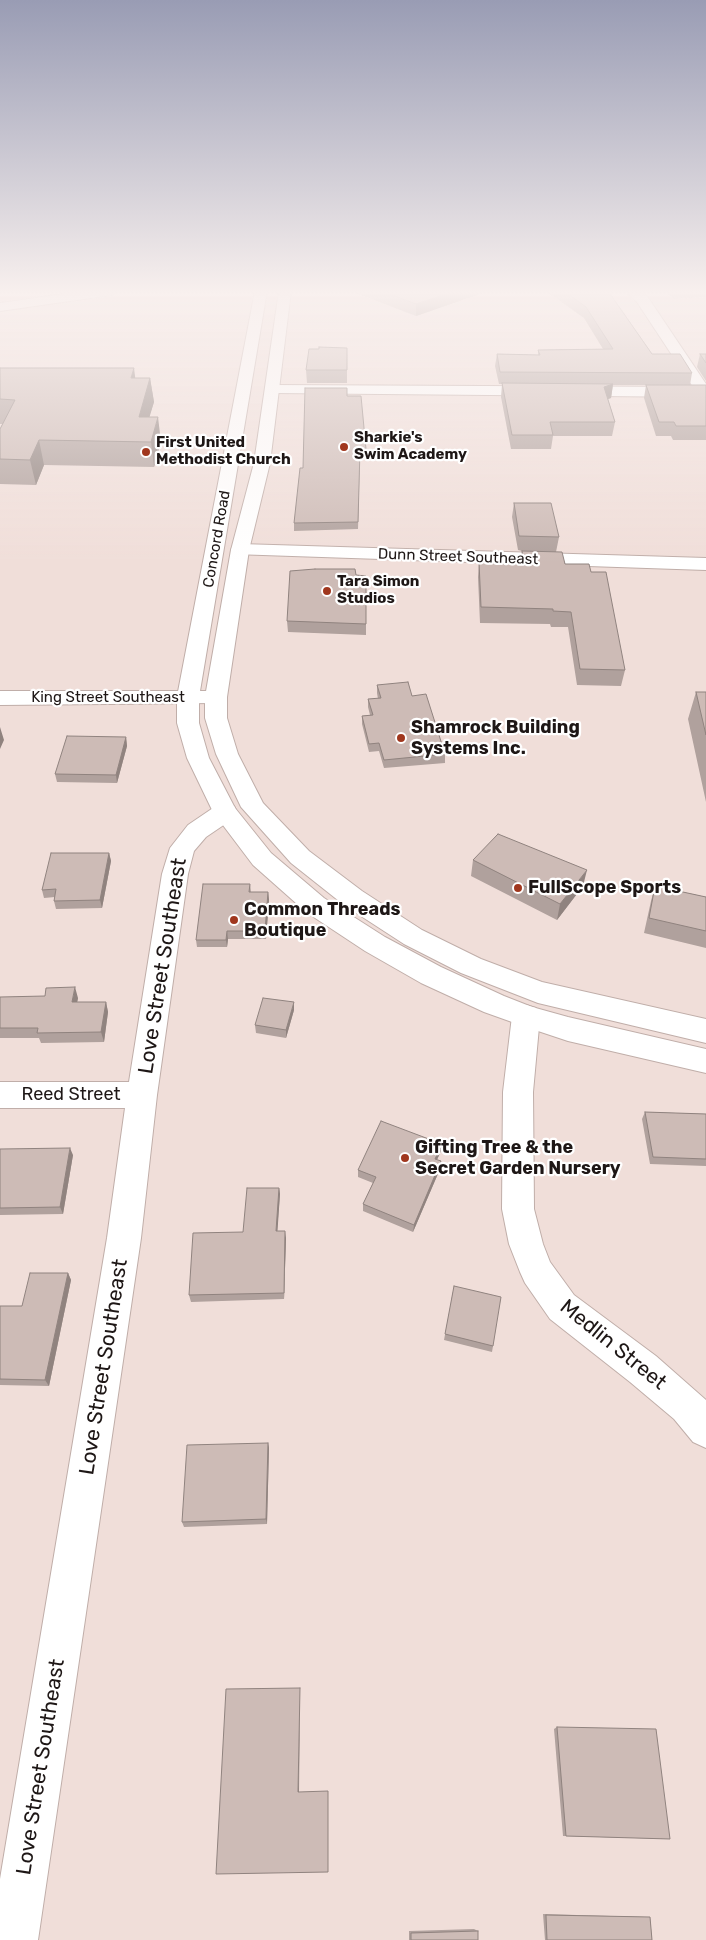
<!DOCTYPE html>
<style>
body{margin:0}
canvas{display:block;background:#f0ded9}
</style>
<canvas width="706" height="1940"></canvas>
<script>
const c = document.querySelector('canvas').getContext('2d');
c.lineJoin = 'round';
const shape = rows => new Path2D(rows.map(r => 'M' + r).join(''));
function strokePath(path, color, width, dash) { c.strokeStyle = color; c.lineWidth = width; c.lineCap = dash ? 'butt' : 'round'; c.setLineDash(dash || []); c.stroke(path); }
function fill(path, color) { c.fillStyle = color; c.fill(path, 'evenodd'); }
function write(font, color, halo, rows, align = 'center') {
  c.font = font + ' Rubik,sans-serif'; c.lineWidth = 4.5; c.setLineDash([]); c.textBaseline = 'middle'; c.strokeStyle = halo; c.fillStyle = color; for (const [text, x, y, turn = 0] of rows) {
    c.save(); c.translate(x, y); c.rotate((+turn || 0) * Math.PI / 180); c.textAlign = isNaN(turn) ? turn : align; if (halo) c.strokeText(text, 0, 0); c.fillText(text, 0, 0); c.restore();
  }
}
const minor = shape([
 [626,291,640,291,647,296,706,384,706,397,272,393,267,392,265,389,267,386,272,385,693,387,637,302,626,291],
 [240,544,706,558,706,570,233,554,231,550,233,546,240,544],
 [225,804,234,806,237,812,234,818,206,837,194,851,188,874,157,1095,141,1238,38,1940,0,1940,0,1879,107,1238,125,1108,0,1108,0,1082,129,1082,162,874,170,848,188,825,216,806,225,804],
 [526,1005,536,1008,540,1016,533,1092,534,1209,543,1244,550,1262,574,1295,656,1356,706,1400,706,1448,693,1442,674,1419,630,1382,550,1319,525,1283,520,1272,509,1244,502,1209,503,1092,512,1016,516,1008,526,1005]
]);
const tertiary = shape([
 [0,691,216,691,224,692,227,697,224,702,216,703,0,705,0,691]
]);
const secondary = shape([
 [85,291,118,291,112,295,0,311,0,303,85,291],
 [255,291,267,291,199,697,199,723,209,758,235,808,271,853,324,898,385,937,441,967,504,996,532,1007,568,1017,706,1049,706,1073,568,1041,526,1027,484,1012,421,983,365,951,306,912,253,865,213,812,187,758,177,723,177,697,255,291],
 [279,291,291,291,270,463,249,550,227,697,227,718,238,754,263,803,309,851,362,891,422,930,481,959,542,982,706,1019,706,1043,538,1003,461,973,404,944,344,905,291,863,241,807,216,754,205,718,205,697,231,550,254,463,279,291]
]);
const wall = shape([
 [351,291,488,291,416,316],
 [546,291,618,291,610,293,652,354,692,373,690,385,706,385,706,440,673,440,671,436,656,436,644,398,646,385,613,385,611,398,608,399,615,422,612,436,553,436,551,449,511,449,501,397,502,384,499,384,495,366,497,354,538,355,538,350,603,349,584,318],
 [665,291,706,291,706,297,674,299],
 [347,348,347,383,307,383,306,370,319,349],
 [700,354,706,354,706,381,697,367],
 [0,368,135,378,150,378,154,402,149,417,161,442,154,467,44,465,36,485,0,484,0,429,3,424,0,424],
 [347,396,366,449,366,456,360,456,358,529,294,531,294,523,303,468],
 [514,503,559,537,556,552,565,564,591,572,625,670,621,686,577,685,568,627,551,627,550,624,480,623,478,577,479,562,520,563,522,551,518,550,512,517],
 [356,575,366,576,366,635,288,632,287,621],
 [377,685,412,696,445,754,445,763,384,768,379,751,369,752,362,724,362,716,370,715,368,707,368,699,378,699,377,693],
 [696,692,706,692,706,802,688,719],
 [126,737,127,746,117,783,57,782,55,774],
 [109,853,111,861,102,908,56,909,54,901,55,897,44,898,42,890],
 [473,860,583,886,557,920,471,876],
 [250,884,251,892,268,892,269,900,266,939,228,939,227,947,197,947,196,940],
 [655,886,706,897,706,948,644,933,651,901],
 [0,997,78,998,77,1002,106,1002,108,1012,104,1042,41,1043,39,1038,0,1038],
 [294,1010,286,1038,256,1033,255,1025],
 [645,1112,706,1114,706,1166,650,1164,642,1119],
 [442,1144,441,1151,437,1160,441,1161,440,1169,413,1232,363,1211,363,1204,373,1183,358,1177,358,1170],
 [0,1149,73,1155,63,1214,0,1215],
 [279,1188,280,1194,277,1231,286,1238,284,1299,191,1302,189,1295,243,1232],
 [68,1273,71,1280,49,1386,0,1385,0,1306,22,1306],
 [454,1286,493,1346,492,1352,444,1340],
 [268,1443,269,1448,267,1524,184,1527,182,1522],
 [557,1727,670,1839,563,1836,554,1729],
 [543,1914,645,1917,650,1917,652,1940,545,1940],
 [474,1929,478,1931,478,1940,409,1940,409,1931]
]);
const shadedWall = shape([
 [455,291,488,291,416,316,416,304],
 [602,291,618,291,601,295],
 [134,368,137,392,131,378],
 [150,378,154,402,142,442,139,417],
 [613,384,611,398,602,401,604,387],
 [158,417,161,442,154,467,151,442],
 [39,440,44,465,36,485,30,460],
 [0,727,4,740,0,749],
 [126,737,127,746,117,783,116,775],
 [109,853,111,861,102,908,100,900],
 [587,870,583,886,557,920,560,904],
 [268,892,269,900,266,939,265,931],
 [227,931,228,939,227,947,226,940],
 [75,987,78,998,75,1013,72,1002],
 [106,1002,108,1012,104,1042,101,1032],
 [294,1002,294,1010,286,1038,286,1030],
 [442,1144,441,1151,434,1166,435,1159],
 [70,1148,73,1155,63,1214,60,1207],
 [441,1161,440,1169,413,1232,414,1225],
 [279,1188,280,1194,277,1238,276,1231],
 [285,1231,286,1238,284,1299,284,1293],
 [68,1273,71,1280,49,1386,45,1380],
 [268,1443,269,1448,267,1524,266,1519],
 [300,1688,300,1691,299,1793,298,1792]
]);
const building = shape([
 [382,291,455,291,416,304,382,291],
 [564,291,608,291,652,354,680,354,692,373,500,372,497,354,540,355,538,350,613,349,586,307,564,291],
 [319,347,347,348,347,370,306,370,309,349,319,349,319,347],
 [700,354,706,354,706,363,700,354],
 [0,368,134,368,131,378,150,378,139,417,158,417,151,442,39,440,30,460,0,459,0,429,15,400,0,399,0,368],
 [502,383,613,384,604,387,615,422,550,422,553,435,512,435,502,383],
 [646,385,706,385,706,426,676,426,674,422,659,422,646,385],
 [305,388,347,388,347,396,361,396,366,449,360,449,358,522,294,523,300,468,303,468,305,388],
 [514,503,551,503,559,537,519,536,514,503],
 [522,551,562,552,565,564,589,564,591,572,606,572,625,670,580,669,571,612,553,611,553,609,481,607,479,562,524,564,522,551],
 [315,569,355,569,356,575,366,576,366,624,287,621,290,571,315,569],
 [408,682,412,696,426,694,445,754,384,760,379,743,369,744,362,716,373,715,368,699,381,698,377,685,408,682],
 [696,692,706,692,706,735,696,692],
 [67,736,126,737,116,775,55,774,67,736],
 [498,834,587,870,560,904,473,860,498,834],
 [51,853,109,853,100,900,54,901,56,889,42,890,51,853],
 [203,884,250,884,249,892,268,892,265,931,227,931,226,940,196,940,203,884],
 [655,886,706,897,706,931,649,918,655,886],
 [75,987,72,1002,106,1002,101,1032,37,1033,38,1028,0,1028,0,997,45,996,46,988,75,987],
 [263,998,294,1002,286,1030,255,1025,263,998],
 [645,1112,706,1114,706,1159,653,1157,645,1112],
 [381,1121,442,1144,435,1159,441,1161,414,1225,363,1204,376,1177,358,1170,381,1121],
 [70,1148,60,1207,0,1208,0,1149,70,1148],
 [247,1188,279,1188,276,1231,285,1231,284,1293,189,1295,193,1233,243,1232,247,1188],
 [30,1273,68,1273,45,1380,0,1379,0,1306,22,1306,30,1273],
 [454,1286,501,1297,493,1346,445,1334,454,1286],
 [268,1443,266,1519,182,1522,187,1445,268,1443],
 [300,1688,298,1792,328,1791,328,1872,216,1874,226,1689,300,1688],
 [557,1727,656,1729,670,1839,566,1836,557,1727],
 [546,1915,650,1917,652,1940,547,1940,546,1915],
 [478,1931,478,1940,411,1940,411,1933,478,1931]
]);
const markers = [
 [344,447,5,"#a0371e"],
 [146,452,5,"#a0371e"],
 [327,591,5,"#a0371e"],
 [401,738,5,"#a0371e"],
 [518,888,5,"#a0371e"],
 [234,920,5,"#a0371e"],
 [405,1158,5,"#a0371e"]
];
const farPoinames = [
 ["Sharkie's",354,438],
 ["Swim Academy",354,455],
 ["First United",156,443],
 ["Methodist Church",156,460],
 ["Tara Simon",337,582],
 ["Studios",337,599]
];
const farStreetnames = [
 ["Concord Road",217,539,-80],
 ["Dunn Street Southeast",458,557,2],
 ["King Street Southeast",108,698]
];
const poiNames = [
 ["Shamrock Building",411,728],
 ["Systems Inc.",411,749],
 ["FullScope Sports",528,888],
 ["Common Threads",244,910],
 ["Boutique",244,931],
 ["Gifting Tree & the",415,1148],
 ["Secret Garden Nursery",415,1169]
];
const streetNames = [
 ["Reed Street",71,1095]
];
const nearStreetnames = [
 ["Love Street Southeast",163,966,-81],
 ["Medlin Street",613,1345,39],
 ["Love Street Southeast",104,1367,-81],
 ["Love Street Southeast",41,1767,-81]
];
strokePath(minor, '#c0aea9', 2);
strokePath(tertiary, '#c0aea9', 2);
strokePath(secondary, '#c0aea9', 2);
fill(minor, '#fff');
fill(tertiary, '#fff');
fill(secondary, '#fff');
fill(wall, '#b0a19d');
fill(shadedWall, '#90837f');
fill(building, '#cdbbb6');
strokePath(building, '#90837f', 1);
const sky = c.createLinearGradient(0, 0, 0, 563);
sky.addColorStop(0, '#999cb4');
sky.addColorStop(0.52, '#f8f0ee');
sky.addColorStop(1, '#f8f0ee00');
c.fillStyle = sky;
c.fillRect(0, 0, 706, 563);
for (const [x, y, r, color] of markers) { const dot = new Path2D(); dot.arc(x, y, r, 0, 2 * Math.PI); c.fillStyle = color; c.fill(dot); strokePath(dot, '#fff', 2); }
write('bold 15px', '#1e1716', '#fff', farPoinames, 'left');
write('15px', '#1e1716', '#fff', farStreetnames);
write('bold 18px', '#1e1716', '#fff', poiNames, 'left');
write('18px', '#1e1716', '#fff', streetNames);
write('21px', '#1e1716', '#fff', nearStreetnames);
</script>
